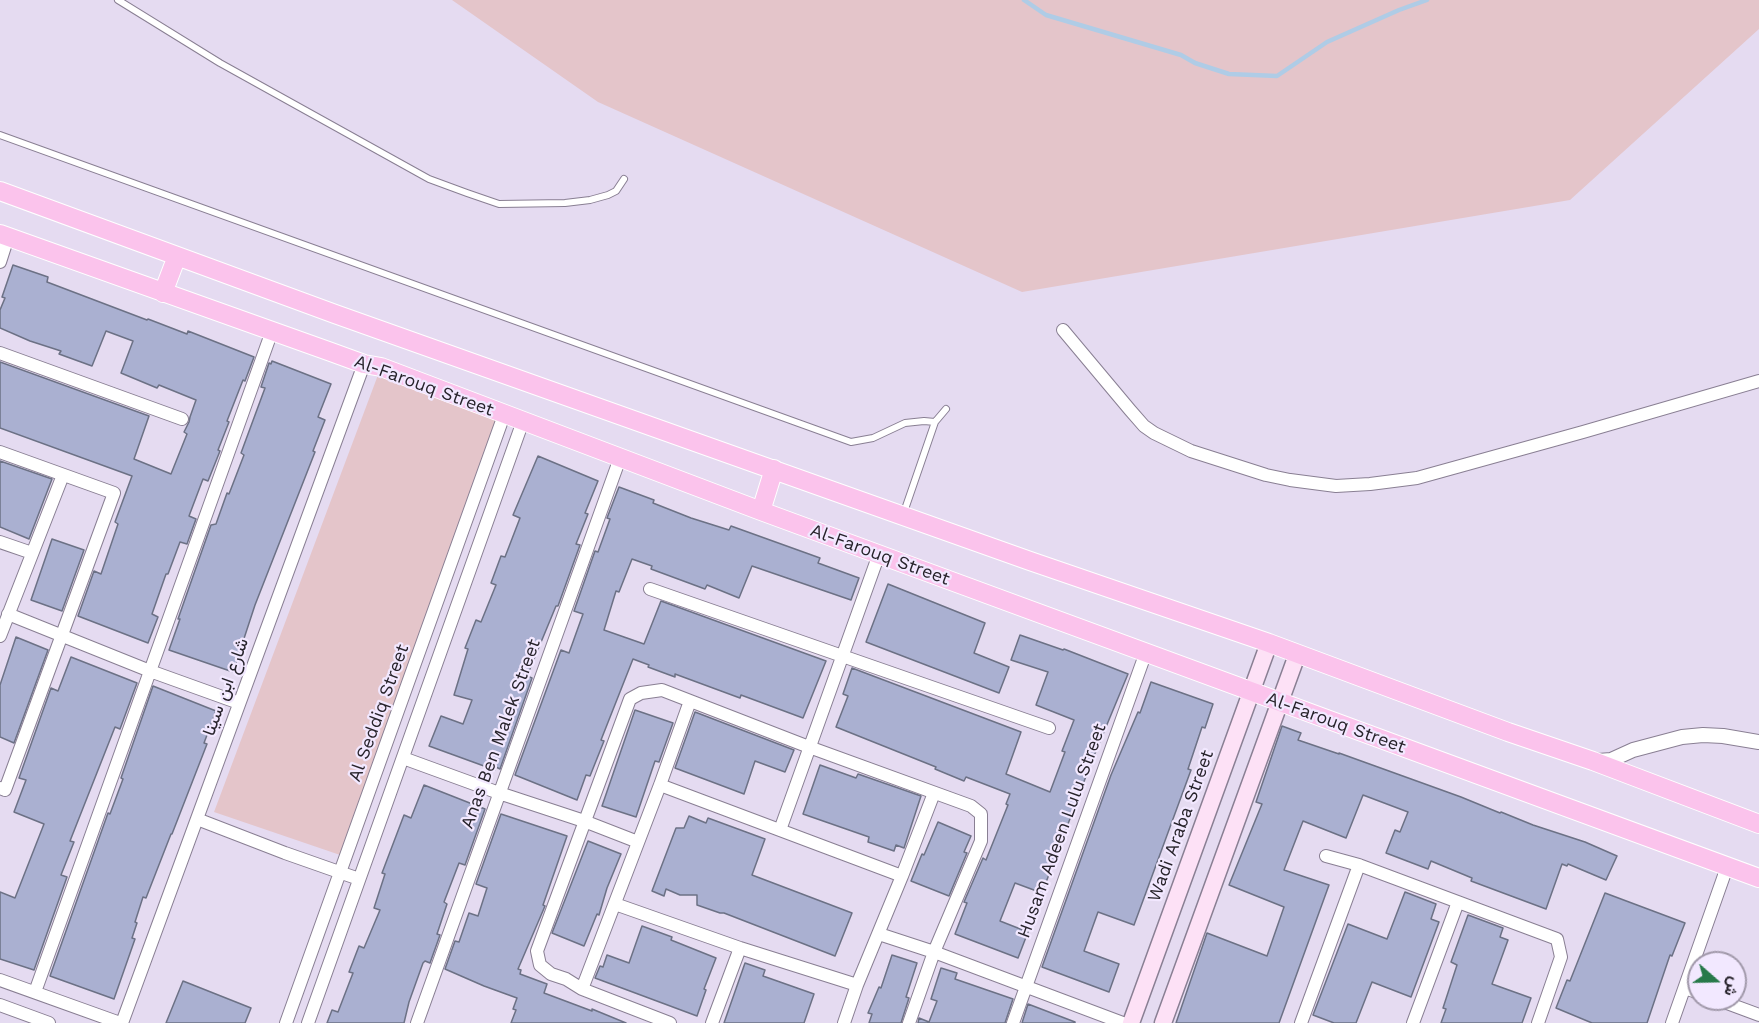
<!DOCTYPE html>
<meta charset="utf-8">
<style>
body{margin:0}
#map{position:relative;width:1759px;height:1023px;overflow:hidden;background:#e5dbf1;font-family:"Work Sans",Vazirmatn,sans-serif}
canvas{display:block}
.north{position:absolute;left:1687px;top:951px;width:60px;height:60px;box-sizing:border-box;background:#f2e8ff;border:2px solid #a199aa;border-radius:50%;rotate:110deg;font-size:16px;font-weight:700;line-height:24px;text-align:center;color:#27232b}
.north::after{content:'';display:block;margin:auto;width:21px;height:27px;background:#27794a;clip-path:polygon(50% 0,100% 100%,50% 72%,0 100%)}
</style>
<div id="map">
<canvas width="1759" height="1023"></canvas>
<div class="north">ش</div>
</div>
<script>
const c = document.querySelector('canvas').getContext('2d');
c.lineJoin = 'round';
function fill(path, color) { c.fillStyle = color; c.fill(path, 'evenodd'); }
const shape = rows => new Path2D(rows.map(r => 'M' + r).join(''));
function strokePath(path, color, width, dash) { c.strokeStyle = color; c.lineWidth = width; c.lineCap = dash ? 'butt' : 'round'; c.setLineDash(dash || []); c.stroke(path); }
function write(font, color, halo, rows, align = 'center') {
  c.font = font + ' "Work Sans",Vazirmatn,sans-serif'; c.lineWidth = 4.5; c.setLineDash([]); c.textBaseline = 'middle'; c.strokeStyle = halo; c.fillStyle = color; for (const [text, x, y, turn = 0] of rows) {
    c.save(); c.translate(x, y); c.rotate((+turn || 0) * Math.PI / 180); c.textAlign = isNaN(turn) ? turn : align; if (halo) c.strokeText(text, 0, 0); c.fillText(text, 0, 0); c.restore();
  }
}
const green = shape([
 [452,0,1759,0,1759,29,1570,200,1022,292,598,102],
 [381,367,504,415,346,857,214,812]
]);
const stream = shape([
 [1024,0,1046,15,1181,55,1195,63,1229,74,1277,76,1327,42,1399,10,1427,0]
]);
const building = shape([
 [13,265,48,277,47,282,147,320,148,319,187,334,188,331,254,357,245,381,243,380,227,421,229,422,218,450,220,451,208,481,203,479,189,516,196,519,187,544,180,542,168,574,166,574,152,614,158,617,148,643,78,616,94,571,101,574,118,524,115,522,132,476,0,428,0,362,149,416,134,459,171,474,187,434,184,432,189,422,190,417,196,400,159,385,157,388,121,373,133,341,106,331,92,366,59,354,61,351,30,341,0,328,0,310,5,298,2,297,13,265],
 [272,361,331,384,318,417,325,420,313,451,315,452,255,605,233,672,169,650,180,619,178,619,211,525,216,524,227,493,229,494,244,455,241,453,265,388,261,387,269,363,271,364,272,361],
 [538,456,598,481,585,513,588,514,576,544,580,545,558,606,556,606,527,676,532,678,500,769,496,767,495,770,429,746,441,716,463,724,472,700,454,695,468,649,465,648,476,620,481,622,496,585,491,583,501,556,505,557,520,518,513,515,538,456],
 [0,461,52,479,29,539,0,527,0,461],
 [619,487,654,500,653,503,691,518,729,530,731,526,820,558,818,563,859,578,851,600,752,566,739,598,707,585,705,589,651,569,652,566,632,559,619,592,616,591,604,630,644,644,661,601,826,661,803,718,741,695,740,698,675,674,675,677,648,667,649,665,633,659,601,740,604,741,590,776,586,775,577,800,515,775,561,650,569,653,583,614,574,611,595,551,598,552,610,519,607,518,619,487],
 [52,539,84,550,62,611,31,600,52,539],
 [888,584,985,623,974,653,1009,667,999,693,866,642,888,584],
 [1020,635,1063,650,1064,649,1128,674,1091,763,1042,893,1015,883,1000,921,1028,932,1018,958,955,934,967,903,964,902,983,858,986,860,1008,805,1006,804,1010,794,966,777,964,781,935,769,936,767,836,727,848,696,843,694,852,668,1021,732,1006,774,1050,792,1065,752,1062,751,1074,720,1036,705,1048,672,1011,660,1020,635],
 [16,637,48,650,14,743,0,737,0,685,16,637],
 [71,657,137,683,120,729,115,727,70,841,74,842,61,875,67,877,34,970,0,959,0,892,15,898,44,824,14,812,26,780,19,778,51,688,58,691,71,657],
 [1151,682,1213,704,1205,728,1202,727,1188,769,1191,770,1134,925,1098,912,1084,951,1119,964,1109,992,1042,967,1111,775,1138,712,1140,713,1151,682],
 [153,686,216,711,204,743,207,744,172,834,171,834,146,898,143,897,135,922,137,923,132,938,135,939,114,999,50,976,108,813,110,814,123,779,121,778,153,686],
 [635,710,673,723,659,762,655,761,636,817,602,806,635,710],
 [695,712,794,750,785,772,755,761,744,794,675,768,695,712],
 [1282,726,1301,733,1298,740,1339,754,1339,753,1461,797,1500,813,1501,812,1533,825,1585,842,1617,856,1606,880,1568,864,1567,866,1562,864,1546,909,1471,881,1472,878,1431,861,1428,869,1386,853,1395,830,1400,832,1408,812,1363,795,1346,838,1303,821,1284,870,1329,885,1279,1023,1176,1023,1207,933,1267,956,1284,907,1229,885,1262,804,1256,802,1282,726],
 [820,765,856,778,858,774,921,796,904,848,896,845,894,851,868,842,869,837,803,814,820,765],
 [424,785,485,809,465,865,459,863,444,902,447,904,437,934,440,935,430,963,425,961,423,963,409,1002,404,1023,327,1023,332,1010,338,1012,353,973,349,972,359,946,364,948,380,910,374,908,385,874,382,873,404,815,411,818,424,785],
 [501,814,567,836,543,905,545,906,518,969,521,970,520,974,547,984,544,993,592,1011,592,1009,626,1023,511,1023,516,1010,513,1009,517,998,484,986,445,969,455,941,459,942,469,913,478,916,487,888,476,884,501,814],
 [689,816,706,823,708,818,765,839,752,875,852,913,835,956,724,913,720,913,697,905,697,895,680,895,666,889,664,896,652,891,676,828,684,828,689,816],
 [938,822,971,836,964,852,967,853,949,896,911,881,922,854,924,855,938,822],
 [588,841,621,854,607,888,599,915,597,914,584,946,552,933,588,841],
 [1405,892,1436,904,1431,919,1439,922,1411,997,1372,982,1356,1023,1334,1023,1313,1015,1348,924,1387,939,1405,892],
 [1605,893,1685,923,1672,956,1670,955,1647,1023,1592,1023,1556,1008,1567,980,1570,981,1605,893],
 [1468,915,1503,928,1500,937,1508,940,1492,984,1531,998,1522,1023,1441,1023,1446,1009,1443,1008,1457,965,1451,962,1468,915],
 [642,926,672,937,671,940,716,958,704,989,706,990,697,1016,595,978,600,966,603,967,607,955,629,963,642,926],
 [892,955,917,963,906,997,909,998,901,1023,869,1023,872,1014,868,1013,879,987,881,988,892,955],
 [745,963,765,970,763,976,814,994,804,1023,724,1023,745,963],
 [941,968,957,973,955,979,1013,999,1005,1023,918,1023,919,1018,929,1022,937,1001,931,999,941,968],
 [183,981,251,1008,245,1023,166,1023,183,981],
 [1028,1004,1075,1022,1075,1023,1022,1023,1028,1004]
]);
const service = shape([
 [118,0,220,63,429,179,467,193,499,204,565,203,590,200,608,195,616,191,624,179],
 [0,135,851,442,873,438,905,423,924,421,935,422],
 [903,515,935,422,946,409]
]);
const minor = shape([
 [0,262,8,237],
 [1063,330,1130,410,1144,426,1154,433,1191,451,1266,475,1290,480,1336,486,1370,484,1417,478,1583,432,1759,381],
 [0,353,182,419],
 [0,452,114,493,5,790,0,788],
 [0,542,32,553],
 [650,589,1049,728],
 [8,614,150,671,239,703],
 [0,636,63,475],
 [403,758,499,793,584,821,638,842],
 [660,785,902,876],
 [197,819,285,853,359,879],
 [780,830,879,554],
 [1326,856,1359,865,1557,939,1561,957,1538,1023],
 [615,904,740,948,857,985],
 [879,934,934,952,1123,1023],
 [0,980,120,1023],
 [1685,988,1699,993],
 [582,989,660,785,690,701],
 [35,992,272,331],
 [1716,999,1759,1015],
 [0,1005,49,1023],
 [122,1023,364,364],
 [286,1023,504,415],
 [308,1023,523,421],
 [417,1023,620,458],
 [670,1023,582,989,566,979,551,974,540,965,537,951,630,699,641,693,662,690,809,747,971,806,981,814,981,841,934,952,909,1023],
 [712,1023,740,948],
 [844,1023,857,985,902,876,934,793],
 [1013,1023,1146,652],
 [1301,1023,1359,865],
 [1413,1023,1458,902],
 [1672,1023,1727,867]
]);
const tertiary = shape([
 [1598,761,1611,760,1633,750,1682,737,1703,735,1723,736,1759,742]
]);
const secondary = shape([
 [1131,1023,1269,643],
 [1163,1023,1297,655]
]);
const primary = shape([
 [0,191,335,314,1030,561,1269,643,1508,732,1593,761,1759,824],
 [0,234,331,352,364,364,381,367,761,511,1759,878],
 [163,293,177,256],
 [761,511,774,469]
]);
const streetNames = [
 ["Al-Farouq Street",424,386,20],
 ["Al-Farouq Street",880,555,20],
 ["شارع ابن سينا",226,687,-70],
 ["Al Seddiq Street",379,713,-70],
 ["Al-Farouq Street",1336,723,20],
 ["Anas Ben Malek Street",501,734,-70],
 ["Wadi Araba Street",1181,826,-70],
 ["Husam Adeen Lulu Street",1062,831,-70]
];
fill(green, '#e4c5ca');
strokePath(stream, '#afcce6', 4.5);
fill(building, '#aab0d1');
strokePath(building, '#6c7185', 1.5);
strokePath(service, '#897f93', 8);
strokePath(minor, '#897f93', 14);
strokePath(tertiary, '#897f93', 16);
strokePath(secondary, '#897f93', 19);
strokePath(primary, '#fff', 20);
strokePath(service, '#fff', 6);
strokePath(minor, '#fff', 12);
strokePath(tertiary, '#fff', 14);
strokePath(secondary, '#fde1f6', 16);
strokePath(primary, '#fbc3ec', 18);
write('18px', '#27232b', '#f2e8ff', streetNames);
</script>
